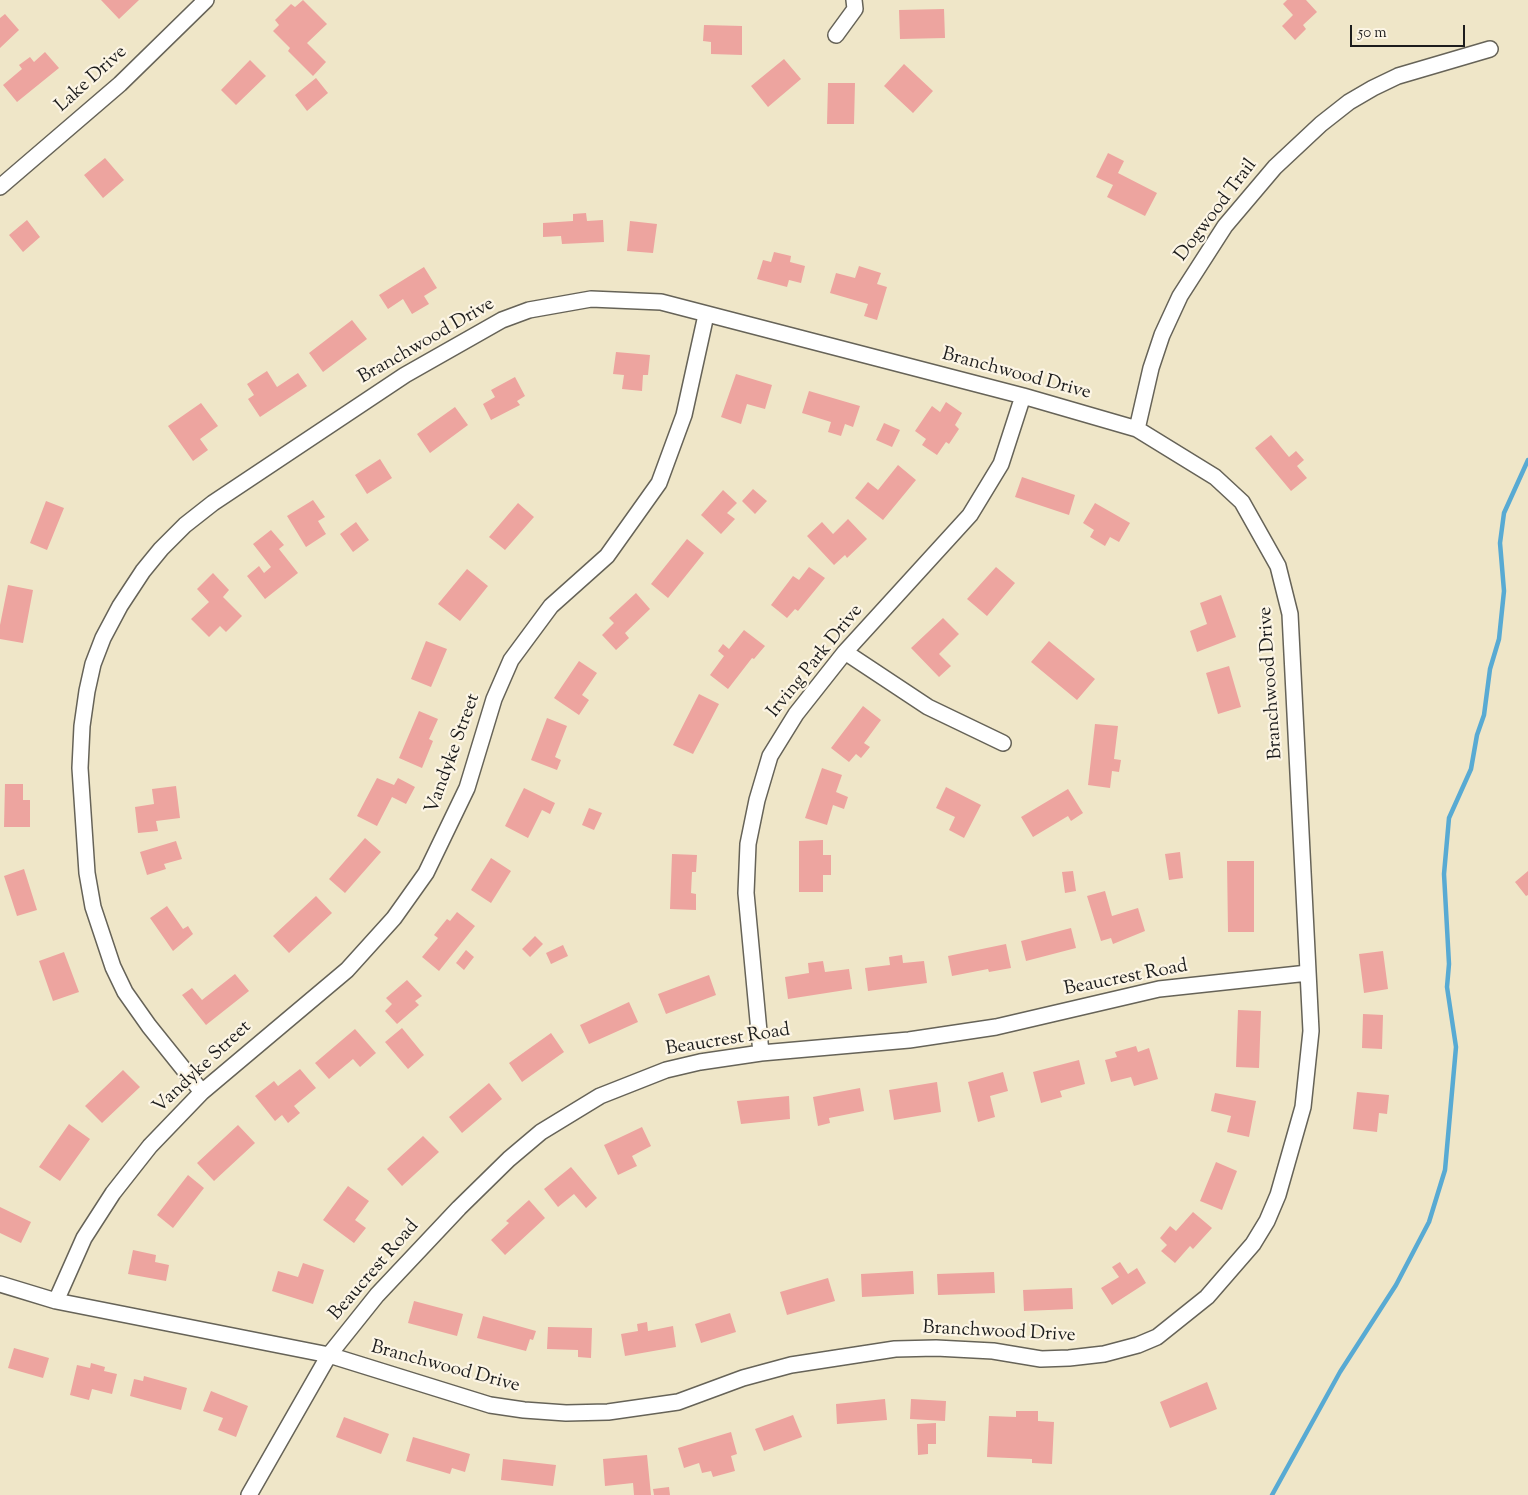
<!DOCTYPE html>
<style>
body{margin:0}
#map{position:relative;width:1528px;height:1495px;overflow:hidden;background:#efe6c8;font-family:"Sorts Mill Goudy",serif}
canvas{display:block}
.scale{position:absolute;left:1350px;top:25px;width:115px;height:22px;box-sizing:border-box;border:2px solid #1c1c1c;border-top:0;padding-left:6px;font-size:15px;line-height:18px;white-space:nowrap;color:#1c1c1c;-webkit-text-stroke:4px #fcf5e5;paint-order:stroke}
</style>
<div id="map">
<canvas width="1528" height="1495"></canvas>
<div class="scale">50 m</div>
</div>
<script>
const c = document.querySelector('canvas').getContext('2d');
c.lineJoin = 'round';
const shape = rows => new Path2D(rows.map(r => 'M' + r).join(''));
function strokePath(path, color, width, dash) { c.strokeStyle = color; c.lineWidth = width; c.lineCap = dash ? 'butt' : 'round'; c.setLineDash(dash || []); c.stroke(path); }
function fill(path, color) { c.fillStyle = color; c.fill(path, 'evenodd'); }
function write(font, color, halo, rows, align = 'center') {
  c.font = font + ' "Sorts Mill Goudy",serif'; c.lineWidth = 4.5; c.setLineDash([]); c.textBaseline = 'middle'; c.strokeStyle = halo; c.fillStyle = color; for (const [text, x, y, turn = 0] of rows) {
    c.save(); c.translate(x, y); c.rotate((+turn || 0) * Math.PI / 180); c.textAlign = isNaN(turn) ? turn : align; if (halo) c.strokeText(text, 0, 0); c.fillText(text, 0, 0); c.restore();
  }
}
const stream = shape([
 [1272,1495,1340,1372,1396,1285,1429,1222,1445,1170,1456,1047,1447,987,1449,964,1444,874,1449,818,1471,769,1477,735,1484,715,1490,669,1499,639,1504,591,1500,543,1504,513,1528,460]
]);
const building = shape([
 [101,0,139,0,119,19],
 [303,0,327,24,307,43,326,62,313,76,288,51,290,48,273,31,279,25,275,20,291,4,295,7],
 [1287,0,1306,0,1317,12,1303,25,1306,29,1295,40,1282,26,1293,15,1283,4],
 [944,9,945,38,900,39,899,10],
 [5,14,19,30,0,48,0,18],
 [704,25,742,26,742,55,711,54,711,42,703,41],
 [45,52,59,68,17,102,3,85,22,69,19,65,30,57,34,62],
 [784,59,801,79,768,107,751,86],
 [250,60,266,76,236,105,221,90],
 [904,64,933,91,913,113,884,86],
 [316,78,328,93,307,111,295,95],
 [828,83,855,83,854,124,827,124],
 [1108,153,1124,161,1118,173,1157,193,1145,216,1107,197,1113,185,1096,177],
 [105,158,124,180,103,198,84,175],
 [586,213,587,221,603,220,604,242,562,244,561,236,543,237,543,223,573,221,573,214],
 [27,220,40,237,23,252,9,235],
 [630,221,657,224,653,253,627,251],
 [774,252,791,256,790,262,805,266,801,283,789,280,787,287,757,279,763,260,771,262],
 [859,266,881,273,877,284,887,287,877,320,864,316,868,304,830,293,836,273,855,278],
 [424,267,437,288,424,296,429,304,412,314,403,299,388,309,379,295],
 [352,320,367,339,323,372,309,353],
 [616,352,650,355,648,375,643,375,642,391,622,389,624,375,613,374],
 [267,371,277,387,298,373,307,386,260,417,248,399,254,395,247,384],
 [736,374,772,385,765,409,747,404,741,424,721,417],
 [515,377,525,396,517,401,520,405,491,420,483,404,495,397,491,390],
 [809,391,860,406,853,427,845,424,841,436,828,432,831,422,802,413],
 [946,402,962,413,955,425,959,429,949,444,946,442,937,455,922,445,926,439,915,431,932,406,940,412],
 [201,403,218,426,200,439,208,450,193,461,168,426],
 [455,407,468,425,430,453,417,434],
 [884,423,900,430,892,447,876,440],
 [1271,435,1289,457,1296,451,1304,460,1297,466,1307,478,1291,491,1255,448],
 [380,459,392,478,367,494,355,475],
 [898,465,916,480,883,520,855,498,868,482,878,490],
 [1022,477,1075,495,1069,515,1015,497],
 [753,489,767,501,755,514,742,501],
 [723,490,737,503,727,513,735,519,721,534,701,515],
 [313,500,325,517,318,521,326,534,306,547,287,516],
 [46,501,64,508,47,550,30,543],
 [518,503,534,517,505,550,489,537],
 [1095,503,1130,523,1119,542,1110,537,1105,546,1090,537,1094,530,1083,523],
 [848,519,867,539,847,558,845,555,834,565,807,536,822,522,833,534],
 [356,522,369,540,353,552,340,534],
 [271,530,284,545,279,549,298,573,265,599,247,576,259,566,264,573,271,567,253,544],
 [687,539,704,553,668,598,651,584],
 [809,567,825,578,798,611,795,609,787,618,771,605,793,576,799,580],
 [996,567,1015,583,987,616,967,599],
 [467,569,488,586,460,621,438,604],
 [213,573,229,590,223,597,242,616,226,632,220,626,209,637,191,619,209,602,197,589],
 [8,585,33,590,23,643,0,639,0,625],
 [636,593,650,609,625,633,629,638,616,650,602,635,614,623,609,618],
 [1221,595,1236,637,1197,652,1190,631,1207,624,1200,603],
 [943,618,959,634,939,654,951,666,939,677,911,648],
 [744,630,765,646,754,659,752,658,728,689,710,675,724,656,718,651,723,644,729,649],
 [426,641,447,649,431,687,411,679],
 [1049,641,1095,679,1077,700,1031,662],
 [579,661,597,673,582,695,589,700,579,715,554,698],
 [1229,666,1241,707,1218,714,1206,673],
 [699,694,719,704,693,754,673,745],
 [863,706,881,720,864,743,870,747,861,758,856,754,849,762,831,748],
 [419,711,438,719,429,739,433,741,422,768,399,758],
 [547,718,567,726,555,757,561,760,557,770,531,760],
 [1095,724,1118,726,1114,759,1121,760,1119,772,1112,771,1110,788,1088,785],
 [822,768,842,775,836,792,848,797,844,809,833,805,827,825,805,818],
 [377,778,394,785,398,778,415,787,406,804,392,797,377,826,357,816],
 [5,784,23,784,23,800,30,800,30,827,4,827],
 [176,786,180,818,156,821,158,831,138,833,135,807,154,804,152,789],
 [946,787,981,805,964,838,949,830,955,817,936,808],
 [524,788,555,803,550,814,542,810,528,838,505,826],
 [1068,789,1083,813,1071,821,1068,816,1033,837,1021,817],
 [589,808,602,813,594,830,582,825],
 [365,838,381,852,345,893,329,879],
 [823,840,823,855,831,855,831,875,823,875,823,892,799,892,799,841],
 [176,841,182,859,164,864,166,869,147,875,140,852],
 [1180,852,1183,878,1169,880,1165,854],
 [672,854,697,855,696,872,692,872,691,893,696,894,696,910,670,909],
 [491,858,511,871,491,903,471,890],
 [1227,861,1254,861,1254,932,1228,932],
 [24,869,37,910,17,916,4,876],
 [1073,871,1076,891,1065,893,1062,872],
 [1528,871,1528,895,1526,896,1515,882],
 [1105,891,1112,916,1138,908,1145,931,1113,944,1111,938,1101,941,1087,896],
 [316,896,332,913,289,953,273,936],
 [167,906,183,929,188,926,193,934,173,951,150,918],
 [457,912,475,926,439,971,422,957,438,938,434,935,447,919,450,921],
 [1071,928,1076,948,1026,961,1021,941],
 [535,936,543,944,530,957,522,949],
 [1006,944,1011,968,989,972,988,969,952,976,948,956],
 [563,945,568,956,551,964,546,953],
 [466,950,474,957,464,970,456,963],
 [1383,951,1388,989,1364,993,1359,954],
 [64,952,79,992,53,1001,39,961],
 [902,955,903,963,924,961,927,983,868,991,865,968,890,965,889,957],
 [823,961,825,972,849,969,852,989,788,999,785,977,809,973,808,963],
 [235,974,249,991,206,1025,182,995,192,988,202,1000],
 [709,975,716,995,666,1014,658,994],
 [407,980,422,996,415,1001,419,1005,397,1024,385,1011,392,1004,386,998],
 [629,1002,638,1022,589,1044,580,1025],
 [1238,1010,1261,1011,1259,1068,1236,1067],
 [1363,1014,1383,1015,1382,1049,1362,1048],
 [402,1028,424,1055,408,1069,385,1042],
 [355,1029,376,1053,360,1067,353,1059,329,1079,315,1063],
 [551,1033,564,1052,522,1082,509,1063],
 [1136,1046,1138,1052,1149,1048,1158,1079,1134,1086,1131,1077,1111,1082,1105,1060,1117,1057,1115,1052],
 [1079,1060,1085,1084,1060,1091,1062,1097,1041,1103,1033,1072],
 [300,1069,316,1088,294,1106,300,1113,288,1123,282,1115,275,1121,255,1096,274,1081,278,1086],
 [123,1070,140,1087,102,1123,85,1106],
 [1003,1072,1008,1091,990,1096,995,1117,978,1122,968,1082],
 [937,1082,941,1112,894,1120,889,1090],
 [489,1083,502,1099,462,1133,449,1117],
 [860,1088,864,1111,829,1118,830,1123,818,1126,813,1097],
 [1357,1092,1389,1095,1387,1114,1379,1113,1377,1132,1353,1129],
 [1215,1093,1256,1101,1249,1137,1227,1132,1231,1116,1211,1111],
 [789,1096,790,1119,741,1124,737,1101],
 [69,1124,90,1139,60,1181,39,1167],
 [238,1125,255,1143,214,1181,197,1163],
 [642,1127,651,1146,632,1156,637,1166,618,1175,604,1145],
 [423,1136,439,1152,402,1186,387,1169],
 [1216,1162,1237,1171,1222,1210,1200,1201],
 [571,1167,597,1198,586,1208,574,1194,558,1207,544,1189],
 [188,1175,204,1188,173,1228,157,1215],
 [348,1186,369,1201,355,1220,366,1228,354,1243,323,1220],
 [529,1200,545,1218,505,1255,491,1240,509,1223,506,1221],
 [0,1207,31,1222,21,1243,0,1233],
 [1193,1212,1212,1228,1193,1249,1190,1246,1175,1263,1161,1251,1167,1245,1160,1238,1170,1226,1176,1231],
 [133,1250,156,1255,155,1262,169,1265,166,1281,128,1274],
 [1120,1262,1128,1274,1137,1268,1146,1283,1112,1305,1101,1288,1119,1277,1112,1267],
 [303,1263,324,1270,313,1304,272,1291,278,1271,298,1277],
 [913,1271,914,1294,862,1297,861,1274],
 [994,1272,995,1293,938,1295,937,1274],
 [828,1278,835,1301,787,1315,780,1292],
 [1072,1288,1073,1309,1024,1311,1023,1290],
 [414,1301,463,1314,457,1336,408,1323],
 [730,1313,736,1332,701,1343,695,1324],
 [483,1316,536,1331,533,1340,530,1339,526,1351,477,1338],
 [647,1322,648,1331,673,1326,676,1347,625,1356,621,1334,638,1331,637,1324],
 [548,1327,592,1328,591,1358,578,1357,578,1350,547,1349],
 [14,1348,49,1358,43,1378,8,1368],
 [91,1363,105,1367,104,1371,117,1374,112,1394,92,1389,89,1400,70,1395,77,1365,90,1368],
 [144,1376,187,1388,181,1410,130,1396,134,1379,143,1381],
 [1207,1382,1217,1409,1170,1428,1160,1402],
 [211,1391,248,1406,236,1437,218,1430,223,1418,203,1411],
 [885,1399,887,1420,837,1424,836,1404],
 [911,1399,946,1401,945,1421,910,1419],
 [1016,1411,1038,1411,1038,1421,1054,1422,1052,1464,1032,1463,1032,1459,987,1457,989,1416,1016,1417],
 [793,1415,802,1437,764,1451,755,1429],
 [344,1417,389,1434,381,1454,336,1437],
 [936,1423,936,1444,928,1444,928,1454,918,1455,917,1424],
 [731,1432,737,1454,731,1456,735,1471,713,1477,711,1471,702,1473,699,1463,684,1468,678,1448],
 [413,1437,470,1454,465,1472,452,1468,450,1474,406,1461],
 [647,1455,651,1495,634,1495,633,1483,605,1486,603,1459],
 [503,1459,556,1465,553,1486,501,1480],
 [669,1487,670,1495,654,1495,653,1489]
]);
const street = shape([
 [836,35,855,9,854,0],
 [0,187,120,84,206,0],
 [1137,429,1151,368,1162,335,1180,296,1225,226,1275,167,1321,124,1349,102,1373,88,1398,76,1490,49],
 [845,652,928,707,1003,743],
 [761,1053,746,893,748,844,757,800,770,756,796,714,845,652,970,515,1001,464,1023,396],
 [0,1284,56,1301,329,1355,490,1405,524,1410,566,1413,608,1412,678,1402,743,1378,791,1365,895,1349,936,1348,993,1351,1041,1359,1069,1358,1104,1354,1138,1345,1157,1337,1207,1297,1253,1244,1267,1221,1278,1195,1303,1107,1311,1031,1290,614,1278,566,1242,502,1215,477,1137,429,1023,396,661,302,591,299,529,310,502,320,405,375,213,503,185,525,161,549,143,571,120,606,103,638,93,664,87,691,82,726,80,768,87,873,93,907,113,967,125,992,149,1026,202,1092],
 [56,1301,84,1238,113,1193,150,1146,202,1092,347,970,394,918,426,873,467,788,494,699,511,660,551,606,607,556,659,483,684,415,706,315],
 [249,1495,329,1355,377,1295,459,1208,509,1159,541,1132,600,1096,666,1070,700,1062,761,1053,909,1040,996,1027,1159,989,1308,973]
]);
const streetNames = [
 ["Lake Drive",92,80,-42],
 ["Dogwood Trail",1217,211,-53],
 ["Branchwood Drive",427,342,-30],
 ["Branchwood Drive",1016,375,15],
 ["Irving Park Drive",816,662,-51],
 ["Branchwood Drive",1272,683,-94],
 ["Vandyke Street",454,754,-70],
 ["Beaucrest Road",1126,979,-11],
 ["Beaucrest Road",728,1041,-9],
 ["Vandyke Street",203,1068,-43],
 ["Beaucrest Road",375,1271,-49],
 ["Branchwood Drive",999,1333,3],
 ["Branchwood Drive",445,1368,15]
];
strokePath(stream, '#58aad3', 4.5);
fill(building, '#eda49f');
strokePath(street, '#666358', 18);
strokePath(street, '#fff', 15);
write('19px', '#1c1c1c', '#fcf5e5', streetNames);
</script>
